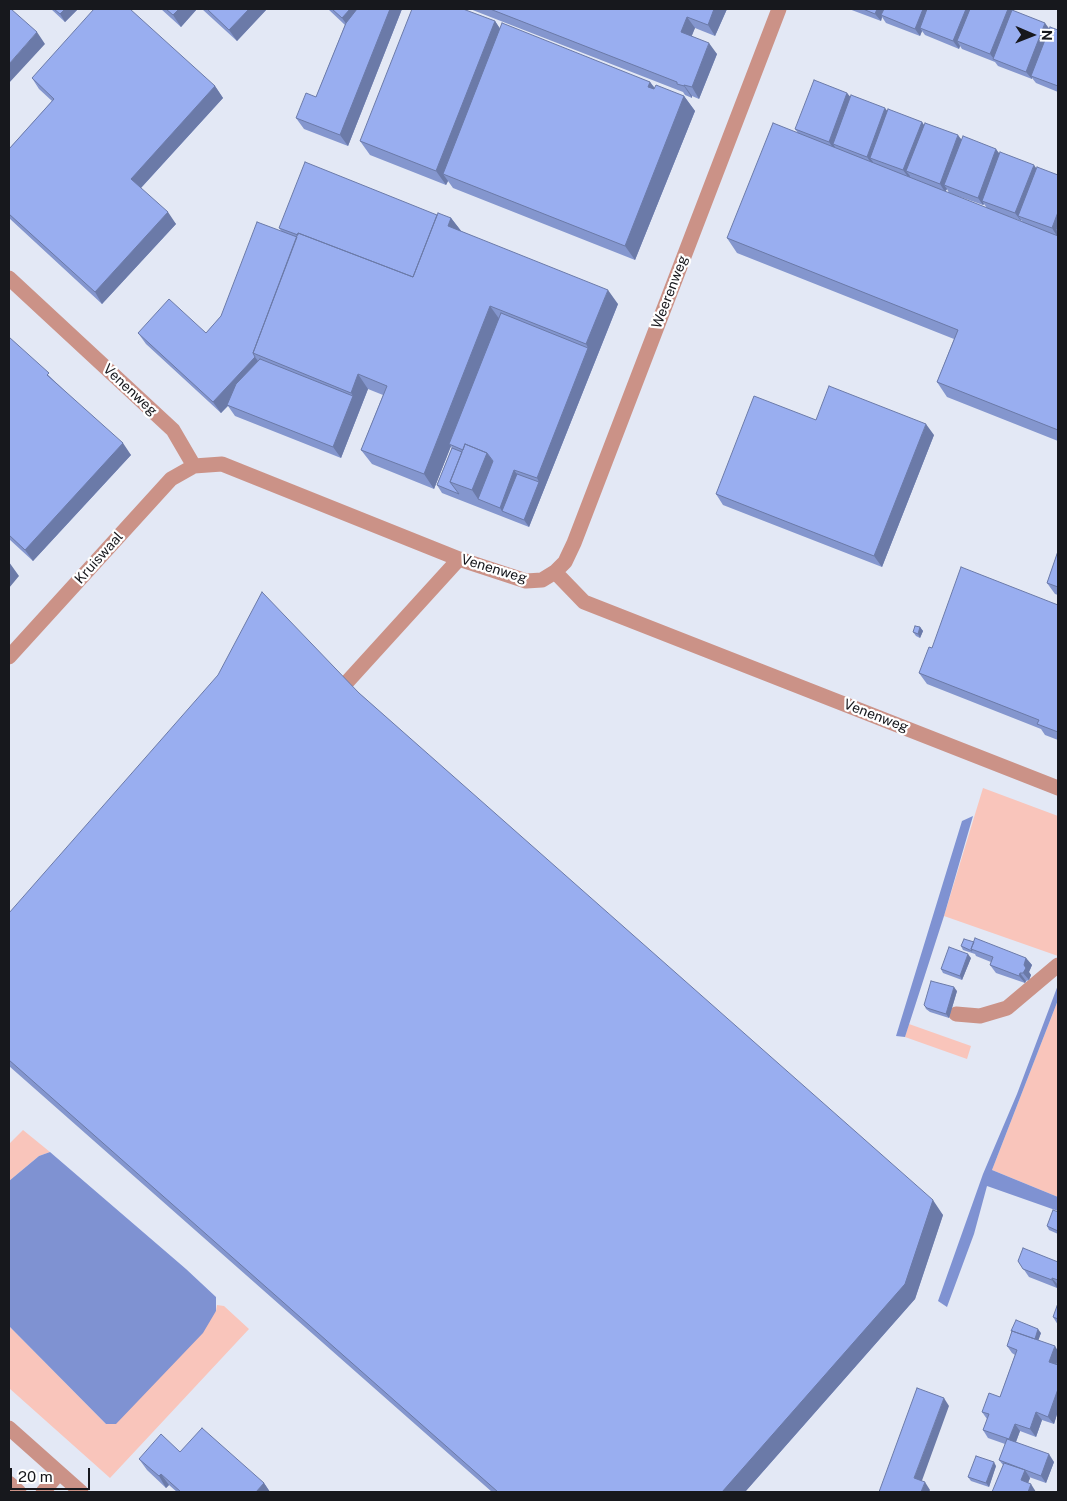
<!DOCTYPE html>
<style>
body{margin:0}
#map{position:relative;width:1067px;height:1501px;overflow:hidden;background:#e3e8f5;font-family:"Public Sans",sans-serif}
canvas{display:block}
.frame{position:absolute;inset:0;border:10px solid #17181d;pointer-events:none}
.north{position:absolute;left:1007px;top:10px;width:50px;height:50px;-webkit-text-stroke:4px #fff;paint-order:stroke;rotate:91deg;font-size:14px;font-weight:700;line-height:20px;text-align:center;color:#17181d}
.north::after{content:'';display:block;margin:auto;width:18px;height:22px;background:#17181d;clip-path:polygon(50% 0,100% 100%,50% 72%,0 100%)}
.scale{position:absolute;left:10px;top:1468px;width:80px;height:22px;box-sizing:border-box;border:2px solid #17181d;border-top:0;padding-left:6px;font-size:15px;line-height:18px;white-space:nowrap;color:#17181d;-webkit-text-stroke:4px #fff;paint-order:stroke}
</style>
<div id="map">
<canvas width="1067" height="1501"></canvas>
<div class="frame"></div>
<div class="north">N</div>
<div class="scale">20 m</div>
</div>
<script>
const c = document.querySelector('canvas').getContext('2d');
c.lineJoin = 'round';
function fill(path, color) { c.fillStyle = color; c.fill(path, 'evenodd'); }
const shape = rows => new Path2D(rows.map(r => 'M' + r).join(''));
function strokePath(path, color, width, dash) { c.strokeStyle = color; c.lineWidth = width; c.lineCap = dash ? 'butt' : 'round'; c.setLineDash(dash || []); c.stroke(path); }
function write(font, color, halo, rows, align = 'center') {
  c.font = font + ' "Public Sans",sans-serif'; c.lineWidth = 4.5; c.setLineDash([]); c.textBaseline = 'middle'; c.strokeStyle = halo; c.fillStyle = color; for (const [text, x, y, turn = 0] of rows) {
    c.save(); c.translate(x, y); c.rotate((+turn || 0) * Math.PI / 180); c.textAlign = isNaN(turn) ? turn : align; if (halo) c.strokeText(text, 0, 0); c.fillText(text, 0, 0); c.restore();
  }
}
const green = shape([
 [983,788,1058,816,1058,956,944,916],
 [1058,1000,1058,1197,992,1170],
 [909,1024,971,1046,967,1059,905,1037],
 [23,1130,50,1152,39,1156,9,1181,9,1144],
 [217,1305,224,1306,249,1329,110,1478,9,1388,9,1326,106,1424,216,1311]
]);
const water = shape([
 [973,816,944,916,905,1037,896,1036,962,821],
 [1058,985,1058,1000,992,1170,1058,1197,1058,1211,987,1186,974,1234,947,1307,938,1301,983,1174,1017,1094],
 [50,1152,186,1269,216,1297,216,1311,203,1333,116,1424,106,1424,9,1326,9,1181,39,1156]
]);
const minor = shape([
 [9,278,173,430,194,466],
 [555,572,584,602,1058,788],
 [9,657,171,479,194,466,222,464,459,559,526,581,542,580,555,572,565,562,574,543,779,9],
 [348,681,459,559],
 [956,1014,980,1016,1007,1008,1058,965],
 [9,1428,81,1492],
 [9,1483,19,1492],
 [43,1492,59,1473]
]);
const wall = shape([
 [51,9,78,9,65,22],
 [161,9,197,9,181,27],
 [202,9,267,9,237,41],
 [328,9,402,9,348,146,304,129,296,118,316,97,345,25],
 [470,9,727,9,715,36,695,28,691,36,717,54,699,99,692,96,692,98,685,95,683,92],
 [849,9,1011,9,1012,10,1049,29,1058,30,1058,92,1036,83,1032,78,1032,79,998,66,995,62,962,49,960,46,959,49,925,35,922,31,920,36,886,23,882,17,881,21],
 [495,21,500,29,650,82,655,88,684,96,695,111,635,260,453,188,448,181,446,185,370,155,360,141],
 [32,78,215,86,223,98,141,188,176,224,102,304,9,218,9,149,52,101,39,89],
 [847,93,850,97,888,111,922,122,924,125,999,153,1036,169,1058,175,1058,234,1057,236,1058,236,1058,441,947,397,937,382,954,339,737,253,727,238,798,133,795,129],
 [947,189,949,193,983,205,984,204,987,208,945,192],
 [996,212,1021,221,1021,220,1023,223],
 [437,215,451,218,461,231,618,304,529,527,442,493,437,485,452,448,451,446,434,489,372,464,361,450,383,395,368,389,341,458,235,416,228,406,221,413,146,344,138,333,206,333,221,316,282,232,279,228],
 [9,337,131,455,33,561,9,539],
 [816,420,934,435,882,567,723,505,716,494],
 [1058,551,1058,595,1055,594,1047,583],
 [1058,605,1058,740,1045,735,1041,729,927,684,919,673,932,648],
 [920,627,923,631,920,638,916,636,913,632],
 [359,693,943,1215,915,1299,745,1492,492,1492,9,1066,9,913],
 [974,942,1026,958,1032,965,1029,972,1031,975,1029,980,1026,981,1025,983,996,973,990,965,991,962,976,956,975,954,963,950,961,946],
 [971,958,962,980,943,973,941,969],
 [957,991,949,1018,930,1012,926,1009,924,1005],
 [1058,1212,1058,1234,1049,1230,1047,1226],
 [1018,1261,1058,1262,1058,1286,1057,1288,1029,1277],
 [1058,1307,1058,1325,1053,1317],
 [1041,1333,1038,1340,1058,1351,1058,1359,1056,1365,1058,1365,1058,1411,1054,1424,1042,1420,1036,1437,1020,1431,1016,1442,1054,1462,1046,1483,1029,1477,1030,1478,1028,1483,1036,1492,1003,1465,999,1460,1005,1444,988,1438,983,1430,987,1419,982,1412,1000,1397,1015,1355,1012,1353,1007,1346],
 [180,1452,264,1483,270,1492,177,1492,169,1485,166,1488,147,1470,139,1459],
 [996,1466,989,1487,971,1481,968,1477]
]);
const shadedWall = shape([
 [65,9,78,9,65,22,60,14],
 [179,9,197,9,181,27,173,15],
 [249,9,267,9,237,41,229,30],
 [350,9,368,9,350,29,342,18],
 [390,9,402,9,348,146,340,135],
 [714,9,727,9,715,36,708,25],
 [877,9,886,9,881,15,882,17,881,21,875,14],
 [923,9,931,9,920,28,922,31,920,36,915,29],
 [966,9,974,9,957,41,960,46,959,49,953,41],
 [1008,9,1011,9,1014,14,994,59,990,54],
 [687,17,695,28,689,43,681,32],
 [495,21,505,36,443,174,448,181,446,185,436,171],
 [1045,23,1051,31,1031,76,1032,78,1032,79,1026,72],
 [37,32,45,44,9,83,9,64],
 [709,43,717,54,699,99,692,87],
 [650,82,660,96,648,87],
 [684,85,692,96,692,98,684,86],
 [215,86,223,98,139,190,131,179],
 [847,93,853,100,833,144,835,147,834,149,829,142],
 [684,96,695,111,635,260,625,246],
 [885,108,891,116,870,158,873,162,872,164,867,157],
 [922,122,927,130,906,171,910,176,909,178,903,170],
 [958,135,964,143,944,185,947,189,945,192,940,184],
 [996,149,1002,157,982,201,984,204,983,205,978,198],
 [1034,165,1039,172,1018,216,1021,220,1021,221,1015,213],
 [168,212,176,224,102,304,95,292],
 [1058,212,1058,231,1056,230,1058,233,1057,236,1052,228],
 [451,218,462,232,448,226],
 [608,290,618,304,529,527,524,520,539,482,537,478,588,348,586,344],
 [490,306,500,320,449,444,451,446,434,489,424,474],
 [255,357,263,368,221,413,213,402],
 [358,374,368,389,341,458,333,447,353,396,351,393],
 [926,424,934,435,882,567,874,556],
 [123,443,131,455,33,561,25,550],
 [487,453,501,473,478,499,472,490],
 [514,470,522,481,502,511,500,508],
 [9,562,19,576,9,588],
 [920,627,923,631,920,638,918,634],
 [968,954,971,958,962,980,960,976],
 [1026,958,1032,965,1029,972,1031,975,1029,980,1023,973,1024,965],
 [1020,973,1026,981,1025,983,1019,976],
 [954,987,957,991,949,1018,946,1014],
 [933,1200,943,1215,915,1299,745,1492,722,1492],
 [1052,1278,1058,1285,1057,1288,1052,1280],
 [1038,1329,1041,1333,1037,1344,1034,1340],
 [1055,1346,1058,1351,1058,1359,1055,1370,1049,1362],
 [1058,1389,1058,1411,1054,1424,1048,1417],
 [944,1398,949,1406,920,1486,914,1478],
 [1036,1412,1042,1420,1036,1437,1030,1429],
 [1015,1424,1020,1431,1014,1447,1009,1439],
 [1049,1454,1054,1462,1046,1483,1041,1476],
 [994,1462,996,1466,989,1487,986,1483],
 [1025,1470,1030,1478,1026,1488,1021,1480],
 [161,1474,169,1485,166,1488,159,1476],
 [925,1482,930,1490,929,1492,921,1492],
 [264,1483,270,1492,256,1492],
 [1031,1484,1036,1492,1028,1492]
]);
const building = shape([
 [9,9,11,9,37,32,9,64,9,9],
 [54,9,65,9,60,14,54,9],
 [94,9,130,9,215,86,131,179,168,212,95,292,9,214,9,149,54,99,32,78,94,9],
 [166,9,179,9,173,15,166,9],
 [207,9,249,9,229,30,207,9],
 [332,9,350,9,342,18,332,9],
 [357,9,390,9,340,135,296,118,306,93,316,97,346,23,357,9],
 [412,9,463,9,495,21,436,171,360,141,412,9],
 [490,9,714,9,708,25,687,17,681,32,709,43,692,87,684,85,684,86,677,84,677,82,490,9],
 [863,9,877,9,875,14,863,9],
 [884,9,923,9,915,29,881,15,884,9],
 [927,9,966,9,953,41,920,28,927,9],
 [970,9,1008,9,990,54,957,41,970,9],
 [1012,10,1045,23,1026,72,993,59,1012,10],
 [502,23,650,82,648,87,654,89,656,85,684,96,625,246,443,174,502,23],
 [1050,27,1058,30,1058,86,1031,76,1050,27],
 [814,80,847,93,829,142,795,129,814,80],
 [851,95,885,108,867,157,833,144,851,95],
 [888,109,922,122,903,170,870,158,888,109],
 [773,123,1058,236,1058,430,937,382,958,330,727,238,773,123],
 [925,123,958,135,940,184,906,171,925,123],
 [963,136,996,149,978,198,944,185,963,136],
 [1000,152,1034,165,1015,213,982,201,1000,152],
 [305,162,437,215,413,277,298,233,298,235,279,228,305,162],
 [1037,167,1058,175,1058,212,1052,228,1018,216,1037,167],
 [438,213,451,218,448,226,608,290,586,344,490,306,424,474,361,450,387,386,358,374,351,393,253,353,298,233,413,277,438,213],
 [257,222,297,237,253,353,255,357,213,402,138,333,169,299,206,333,221,316,257,222],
 [1058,223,1058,231,1056,230,1058,223],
 [501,313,588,348,537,478,514,470,500,508,478,499,493,461,487,453,465,444,463,450,449,444,501,313],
 [9,337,49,373,47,375,123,443,25,550,9,535,9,337],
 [260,359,353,396,333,447,227,405,236,384,260,359],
 [829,386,926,424,874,556,716,494,754,396,816,420,829,386],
 [465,444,487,453,472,490,450,482,465,444],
 [452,448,462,452,450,482,459,494,437,485,452,448],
 [517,474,539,482,524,520,502,511,517,474],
 [1058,551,1058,587,1047,583,1058,551],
 [961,567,1058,605,1058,732,1037,724,1039,720,919,673,929,647,932,648,961,567],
 [262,592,359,693,933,1200,905,1284,722,1492,498,1492,9,1060,9,913,218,675,262,592],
 [915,626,920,627,918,634,913,632,915,626],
 [975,938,1026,958,1024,965,1026,968,1023,973,1020,973,1019,976,990,965,993,957,971,949,975,938],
 [964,939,974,942,971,949,972,951,961,946,964,939],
 [949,947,968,954,960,976,941,969,949,947],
 [931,981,954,987,946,1014,927,1008,924,1005,931,981],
 [1053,1210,1058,1212,1058,1231,1047,1226,1053,1210],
 [1023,1248,1058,1262,1058,1280,1052,1278,1052,1280,1023,1269,1018,1261,1023,1248],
 [1057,1306,1058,1307,1058,1319,1053,1317,1057,1306],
 [1016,1320,1038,1329,1035,1339,1012,1331,1011,1331,1016,1320],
 [1012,1331,1055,1346,1049,1362,1058,1365,1058,1389,1048,1417,1036,1412,1030,1429,1015,1424,1009,1439,983,1430,989,1414,982,1412,989,1393,1000,1397,1017,1350,1007,1346,1012,1331],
 [917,1388,944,1398,914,1478,925,1482,921,1492,879,1492,917,1388],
 [202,1428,264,1483,256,1492,181,1492,161,1474,159,1476,139,1459,161,1434,180,1452,202,1428],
 [1007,1439,1049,1454,1041,1476,999,1460,1007,1439],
 [976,1456,994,1462,986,1483,968,1477,976,1456],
 [1004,1463,1025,1470,1021,1480,1031,1484,1028,1492,992,1492,1004,1463]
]);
const streetNames = [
 ["Weerenweg",670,292,-69],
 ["Venenweg",130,390,43],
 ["Kruiswaal",99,558,-48],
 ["Venenweg",494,569,17],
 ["Venenweg",876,716,21]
];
fill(green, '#f9c5bb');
fill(water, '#7f92d2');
strokePath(minor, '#cb9287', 15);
fill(wall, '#8496ce');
fill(shadedWall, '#6b7aa8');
fill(building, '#99aef0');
strokePath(building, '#6b7aa8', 1);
write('14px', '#17181d', '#fff', streetNames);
</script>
